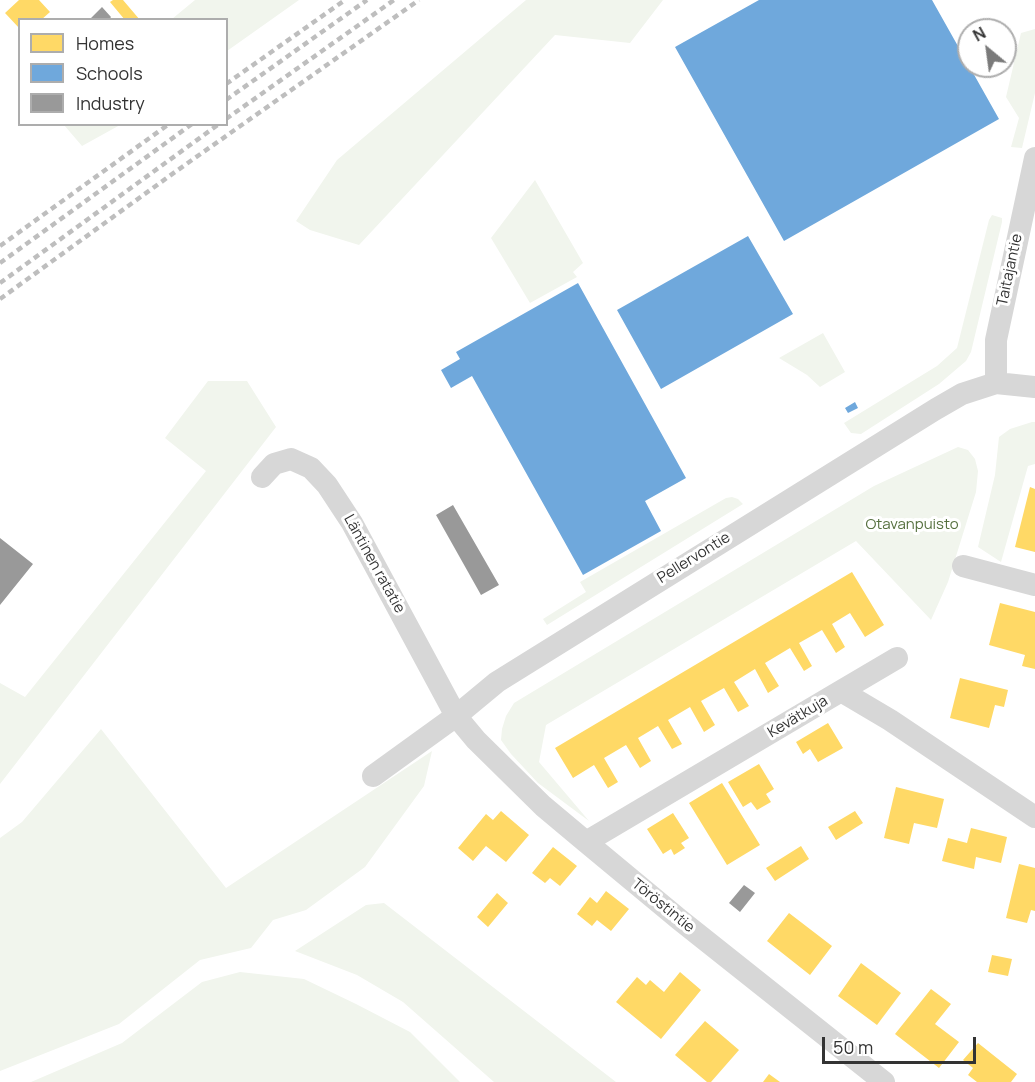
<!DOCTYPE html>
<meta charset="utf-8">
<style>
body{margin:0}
#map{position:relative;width:1035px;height:1082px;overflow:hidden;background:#fff;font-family:Manrope,sans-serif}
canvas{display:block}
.legend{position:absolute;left:18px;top:18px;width:210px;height:108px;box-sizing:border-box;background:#fff;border:2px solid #adadad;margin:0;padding:8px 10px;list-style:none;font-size:18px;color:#333}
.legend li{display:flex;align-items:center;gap:12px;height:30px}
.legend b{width:30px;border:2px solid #adadad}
.north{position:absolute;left:957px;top:18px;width:60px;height:60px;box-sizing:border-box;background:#fff;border:2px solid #adadad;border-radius:50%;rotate:331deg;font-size:16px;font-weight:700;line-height:24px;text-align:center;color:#333}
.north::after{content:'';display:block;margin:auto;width:21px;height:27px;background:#7a7a7a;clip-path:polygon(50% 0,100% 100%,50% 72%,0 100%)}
.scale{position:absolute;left:822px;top:1037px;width:154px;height:27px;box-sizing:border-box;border:3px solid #333;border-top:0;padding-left:8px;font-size:18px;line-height:21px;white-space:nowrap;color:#333;-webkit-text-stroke:4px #fff;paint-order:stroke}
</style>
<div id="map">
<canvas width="1035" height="1082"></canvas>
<ul class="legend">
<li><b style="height:16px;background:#ffd966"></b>Homes</li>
<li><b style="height:16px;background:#6fa8dc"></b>Schools</li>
<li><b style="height:16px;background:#999"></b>Industry</li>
</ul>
<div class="north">N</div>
<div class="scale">50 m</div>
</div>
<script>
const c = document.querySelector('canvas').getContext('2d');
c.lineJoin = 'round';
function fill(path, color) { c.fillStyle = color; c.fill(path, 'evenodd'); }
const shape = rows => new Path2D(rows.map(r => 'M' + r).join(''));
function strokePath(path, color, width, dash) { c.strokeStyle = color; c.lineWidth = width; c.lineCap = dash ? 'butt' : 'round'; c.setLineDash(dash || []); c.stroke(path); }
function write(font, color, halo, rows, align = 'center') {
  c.font = font + ' Manrope,sans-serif'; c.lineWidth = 6; c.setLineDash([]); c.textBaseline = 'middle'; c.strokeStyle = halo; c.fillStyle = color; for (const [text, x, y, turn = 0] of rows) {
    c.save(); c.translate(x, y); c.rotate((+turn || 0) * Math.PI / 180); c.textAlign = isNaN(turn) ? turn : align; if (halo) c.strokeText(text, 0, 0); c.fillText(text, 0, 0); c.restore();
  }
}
const green = shape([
 [195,0,299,0,227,51,226,20,172,19],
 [526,0,663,0,630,43,555,35,359,245,310,230,296,221,337,160],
 [1035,29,1035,93,1022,148,1011,147,1019,118,1006,97,1021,33],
 [64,125,120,125,82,146],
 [535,180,583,263,573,272,577,277,530,303,491,238],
 [992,215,1002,218,1002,222,971,352,966,361,939,384,861,434,851,433,844,423,937,366,957,348,989,220],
 [823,333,845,372,820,387,807,375,779,358],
 [208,381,247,381,276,427,0,784,0,683,25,697,206,471,165,438],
 [1032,422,1035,422,1035,464,1028,466,1001,562,978,547,995,475,999,437,1010,429],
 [958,447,968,450,975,459,978,471,976,492,948,582,931,620,856,541,546,725,539,762,589,821,538,783,511,754,501,740,502,729,506,716,514,703,874,486],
 [732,497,738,499,743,504,547,625,543,619,586,592,580,582,726,498],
 [101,729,226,888,432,751,424,786,365,867,306,910,273,920,251,948,200,960,119,1024,0,1071,0,838,22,822],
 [384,903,616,1082,494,1082,403,1002,357,975,295,951,366,905],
 [240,972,304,979,356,1004,410,1032,460,1082,31,1082,122,1043,202,982]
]);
const homes = shape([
 [19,0,39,0,50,12,41,20,20,20,20,29,5,13],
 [113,0,123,0,140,20,125,20,110,2],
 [1030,487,1035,489,1035,552,1015,547],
 [852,572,884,625,865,637,850,613,832,624,845,647,836,653,822,630,799,643,812,666,804,671,790,648,765,663,779,686,768,693,755,669,734,682,749,706,738,712,724,688,701,701,715,725,704,732,690,707,668,720,682,744,672,749,658,726,638,738,651,761,640,768,626,745,604,758,618,782,608,788,594,765,573,778,555,748],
 [1000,603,1035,612,1035,669,1022,666,1025,655,989,645],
 [960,678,1008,690,1004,707,995,705,989,728,950,718],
 [828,723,843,748,818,762,810,749,803,754,796,742],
 [759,764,774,789,766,794,771,802,757,810,751,802,743,807,728,782],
 [722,783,760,845,727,865,689,803],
 [896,787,944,799,937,828,914,823,909,844,884,838],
 [501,811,529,835,506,862,486,846,473,861,458,848,486,814,493,820],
 [855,811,863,823,836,840,828,827],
 [673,813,689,838,681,843,685,848,674,855,671,849,663,854,647,829],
 [971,828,1007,837,1001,863,976,857,974,869,942,861,948,838,967,843],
 [801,846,809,859,775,881,766,868],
 [553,847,577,866,560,886,550,878,545,883,532,873],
 [1019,864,1035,868,1035,911,1031,910,1027,923,1006,918],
 [606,891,629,909,611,931,597,920,592,926,577,914,590,897,597,903],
 [497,893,508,903,488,927,477,917],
 [789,913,832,946,810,975,767,941],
 [992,955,1012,959,1008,976,988,972],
 [861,963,901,993,877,1025,838,996],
 [680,972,701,990,661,1039,616,1002,637,977,646,985,650,980,664,992],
 [931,989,951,1004,935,1024,959,1042,939,1068,895,1034],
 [705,1021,739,1050,711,1082,707,1082,675,1055],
 [978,1043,1017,1074,1011,1082,977,1082,968,1075,973,1068,963,1060],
 [769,1074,780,1082,763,1082]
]);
const schools = shape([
 [759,0,932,0,999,119,784,241,675,47],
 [748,236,793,314,661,389,617,310],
 [578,283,686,478,645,501,661,531,583,575,472,376,451,388,441,370,460,359,456,352],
 [855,402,858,408,848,413,845,408]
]);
const industry = shape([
 [102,7,111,17,109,20,89,20],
 [453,505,499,585,481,595,436,515],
 [0,538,33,564,0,605],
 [744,885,755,893,740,912,729,903]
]);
const minor = shape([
 [996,383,996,340,1035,158],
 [262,477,274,464,291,459,311,468,327,485,352,523,456,716,476,740,543,806,586,842,680,920,884,1082],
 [963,566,1035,585],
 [841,691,897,658],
 [373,776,456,716,497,682,936,409,962,394,996,383,1035,387],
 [586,842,841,691,890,720,1035,817]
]);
const rail = shape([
 [226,84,345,0],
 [226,100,367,0],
 [226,119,394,0],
 [0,246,169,124],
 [0,263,192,124],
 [0,283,219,124],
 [0,299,175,172,419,0]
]);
const streetNames = [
 ["Taitajantie",1010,270,-78],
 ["Pellervontie",694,558,-32],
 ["Läntinen ratatie",374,564,61],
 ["Kevätkuja",798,717,-31],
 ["Töröstintie",663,906,39]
];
const parkNames = [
 ["Otavanpuisto",912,525]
];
fill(green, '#f1f5ed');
fill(homes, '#ffd966');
fill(schools, '#6fa8dc');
fill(industry, '#999');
strokePath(minor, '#d7d7d7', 22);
strokePath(rail, '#bebebe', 4.5, [6, 4.5]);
write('15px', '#333', '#fff', streetNames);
write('15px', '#56703f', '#fff', parkNames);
</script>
